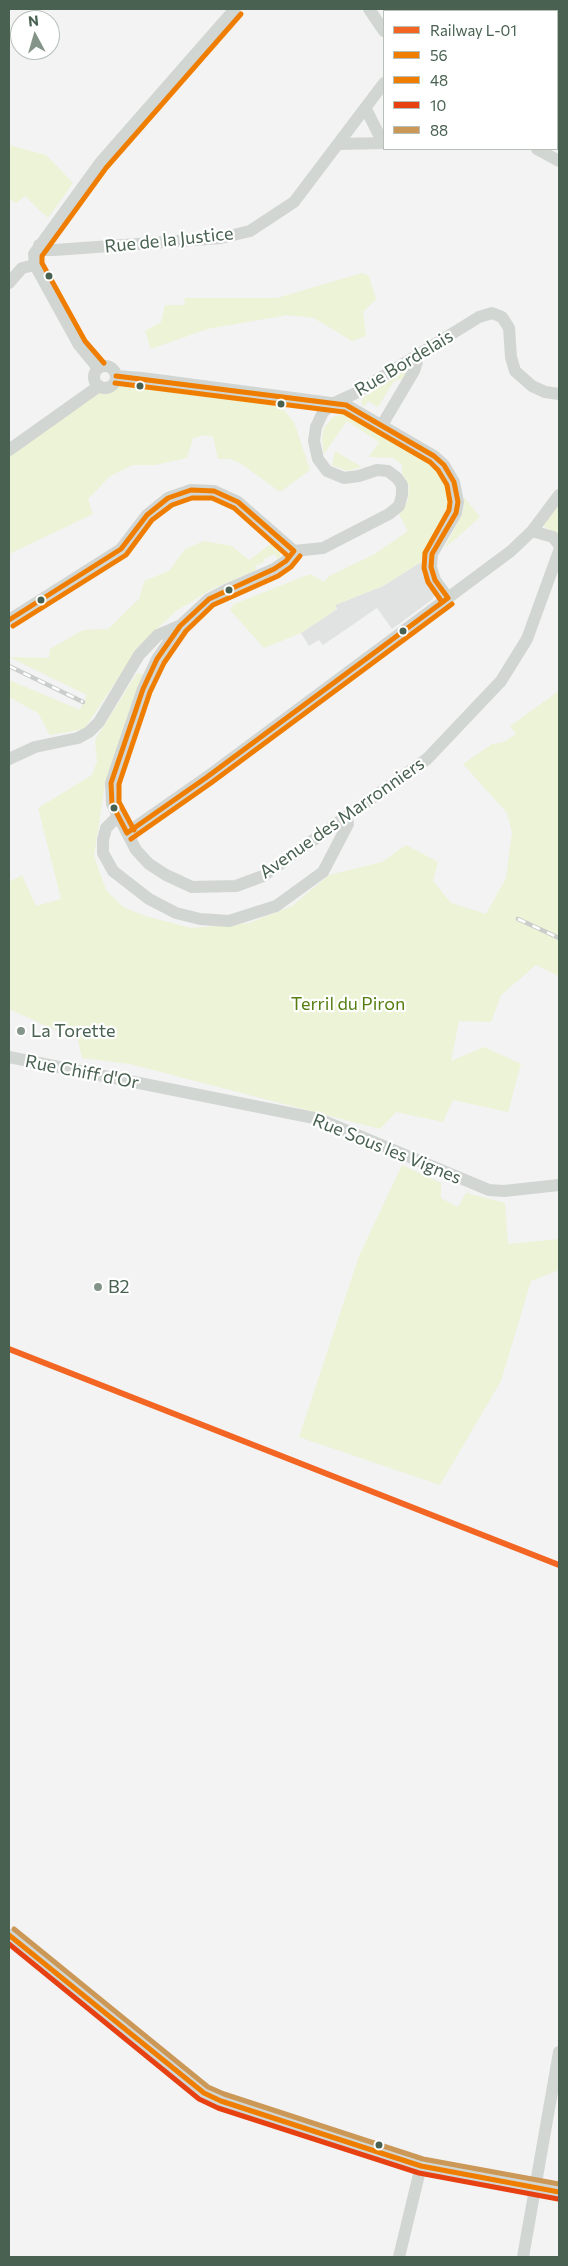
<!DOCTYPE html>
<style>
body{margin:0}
#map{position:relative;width:568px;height:2266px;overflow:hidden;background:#f3f3f3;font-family:Commissioner,sans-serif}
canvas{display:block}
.frame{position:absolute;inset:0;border:10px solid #486150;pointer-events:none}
.legend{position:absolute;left:383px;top:10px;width:175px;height:140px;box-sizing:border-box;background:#fff;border:1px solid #b6c0b9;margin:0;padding:6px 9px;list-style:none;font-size:15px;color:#486150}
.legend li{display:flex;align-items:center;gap:10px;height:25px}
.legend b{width:25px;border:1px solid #b6c0b9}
.north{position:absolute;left:10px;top:10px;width:50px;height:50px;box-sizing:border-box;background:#fff;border:1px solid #b6c0b9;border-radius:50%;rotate:354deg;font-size:14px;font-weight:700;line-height:20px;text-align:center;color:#486150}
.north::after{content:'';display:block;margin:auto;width:18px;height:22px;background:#849489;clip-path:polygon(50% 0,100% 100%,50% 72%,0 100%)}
</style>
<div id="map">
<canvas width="568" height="2266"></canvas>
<div class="frame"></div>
<ul class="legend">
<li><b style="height:6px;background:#f26522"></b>Railway L-01</li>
<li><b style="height:6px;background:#ef7d00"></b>56</li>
<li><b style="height:6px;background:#ef7d00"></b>48</li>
<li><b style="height:6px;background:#e74011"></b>10</li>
<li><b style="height:6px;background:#cb9857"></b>88</li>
</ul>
<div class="north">N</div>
</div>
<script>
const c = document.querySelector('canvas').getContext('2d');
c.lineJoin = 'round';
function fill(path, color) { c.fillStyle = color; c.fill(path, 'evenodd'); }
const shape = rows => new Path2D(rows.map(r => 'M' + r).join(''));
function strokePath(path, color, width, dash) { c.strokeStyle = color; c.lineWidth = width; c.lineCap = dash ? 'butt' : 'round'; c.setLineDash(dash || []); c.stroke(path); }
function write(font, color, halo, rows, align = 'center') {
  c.font = font + ' Commissioner,sans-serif'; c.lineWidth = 4.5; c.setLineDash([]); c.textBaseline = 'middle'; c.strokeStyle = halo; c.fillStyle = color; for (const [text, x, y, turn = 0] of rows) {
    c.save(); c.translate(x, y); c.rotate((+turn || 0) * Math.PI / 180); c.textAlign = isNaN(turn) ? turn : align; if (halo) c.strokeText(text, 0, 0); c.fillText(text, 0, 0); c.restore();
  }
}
const education = shape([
 [421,562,423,575,435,592,433,599,392,629,377,608,323,645,319,640,309,646,301,633,337,609,335,605,383,586]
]);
const green = shape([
 [9,145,46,155,73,183,48,218,25,196,16,203,9,199],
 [362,273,369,276,376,299,363,312,366,336,352,341,314,318,287,315,207,329,151,349,145,331,161,322,165,305,185,305,184,298,277,298],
 [403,372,407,373,404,381,399,379,394,381,378,407,368,401,364,407,361,402,364,397],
 [121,382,163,384,277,402,294,422,310,470,280,492,243,465,231,459,218,459,213,437,205,435,193,438,187,458,155,465,133,465,110,476,88,499,93,514,9,554,9,454,97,392,111,393],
 [348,412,432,463,442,479,447,492,447,508,424,551,421,562,383,586,335,605,337,609,301,633,264,648,230,610,234,604,310,574,324,582,329,576,375,554,408,531,399,514,408,500,409,486,402,474,402,465,394,458,369,457,379,442,347,421,324,454,322,439,324,428,333,417],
 [335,451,362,467,347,471,332,465],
 [464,497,480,517,444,549,463,512],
 [559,502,559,534,543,526],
 [204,541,232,546,249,560,272,543,279,548,281,554,278,561,275,554,264,559,264,562,255,566,256,570,212,589,176,611,142,643,84,729,50,735,38,713,9,697,9,680,80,710,87,695,9,657,49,658,50,649,83,630,108,629,139,599,144,581,169,571,185,549],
 [137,673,144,675,105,784,94,856,106,890,123,907,145,916,191,928,249,923,292,906,329,875,382,862,406,845,438,862,433,881,451,903,486,914,506,878,512,832,507,813,463,764,492,744,504,742,516,734,510,726,559,691,559,976,536,965,501,995,491,1022,459,1021,451,1061,484,1047,521,1064,508,1112,453,1100,443,1122,396,1112,380,1129,130,1064,82,1058,78,1040,9,1009,9,882,22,875,36,906,61,899,38,808,92,775,97,762,95,740],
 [402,1165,441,1183,441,1198,458,1207,466,1193,505,1203,508,1244,559,1239,559,1270,531,1281,501,1381,440,1485,299,1437,359,1256]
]);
const minor = shape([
 [369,9,384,31],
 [439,11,441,9],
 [366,109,383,143],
 [340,144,384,143],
 [537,149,559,161],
 [39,245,45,250,55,250,221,238,250,231,294,202,384,83],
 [9,283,22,268,35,265],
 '94 377a11 11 0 1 1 22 0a11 11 0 1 1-22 0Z',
 [98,368,79,345,35,265,34,254,100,163,235,9],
 [116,376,142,378,346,405,434,456,444,465,454,482,458,502,456,513,432,554,431,567,435,580,448,598],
 [382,425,414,371,417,362,414,358],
 [9,450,99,386],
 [532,531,553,537,559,545],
 [294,551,286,561,274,569,226,590,209,599,180,626,157,659,143,689,111,783,112,804,136,850,149,864,166,875,192,887,236,886,263,876,427,759,501,681,527,639,559,551],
 [9,620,121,549,147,515,168,498,191,490,214,491,238,502,294,551,323,548,389,514,399,506,402,495,402,485,397,478,388,471,377,470,359,476,344,478,327,471,318,459,314,441,316,427,323,412,334,403,356,393,479,317,492,313,502,317,509,328,511,357,515,371,532,386,545,392,559,394],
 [9,759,35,747,78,738,89,732,99,722,139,655,158,635,179,626],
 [117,817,106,828,103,840,103,853,113,871,149,899,176,913,200,919,229,921,276,906,323,872,348,824,347,816],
 [127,833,207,777,511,551,532,531,559,495],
 [9,1057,319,1119,489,1190,504,1191,559,1185],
 [9,1935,204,2093,221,2101,421,2166,559,2192],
 [399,2257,421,2166],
 [523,2257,559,2052]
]);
const rail = shape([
 [9,666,83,702],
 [518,919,559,938]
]);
const bus1 = shape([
 [116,376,346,405,434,456,444,465,454,482,458,502,456,513,432,554,431,567,435,580,448,598],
 [9,620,121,549,147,515,168,498,191,490,214,491,238,502,294,551],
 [127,833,207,777,448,598],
 [127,833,112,804,111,783,143,689,157,659,180,626,209,599,274,569,286,561,294,551],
 [9,1935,204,2093,221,2101,421,2166,559,2192]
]);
const bus2 = shape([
 [104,363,85,341,42,263,42,256,106,168,241,14],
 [115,383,344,412,430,462,438,470,447,485,450,502,449,510,425,553,424,568,428,582,442,602],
 [13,626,126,555,152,520,172,505,192,498,212,498,234,508,289,557],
 [134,830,119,802,119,784,150,692,164,663,186,631,213,605,278,576,291,567,300,556],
 [131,839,211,783,452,604]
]);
const bus3 = shape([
 [9,1944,199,2099,218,2108,419,2173,558,2199]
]);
const bus4 = shape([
 [14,1929,208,2087,224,2094,423,2159,559,2184]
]);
const rail1 = shape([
 [9,1349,559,1565]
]);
const markers = [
 [49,276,4.5,"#486150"],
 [140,386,4.5,"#486150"],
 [281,404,4.5,"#486150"],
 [229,590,4.5,"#486150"],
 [41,600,4.5,"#486150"],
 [403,631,4.5,"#486150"],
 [114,808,4.5,"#486150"],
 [21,1031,5,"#849489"],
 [98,1287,5,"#849489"],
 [379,2145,4.5,"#486150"]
];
const streetNames = [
 ["Rue de la Justice",169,240,-6],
 ["Rue Bordelais",404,363,-31],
 ["Avenue des Marronniers",342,818,-35],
 ["Rue Chiff d'Or",82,1072,11],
 ["Rue Sous les Vignes",387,1149,22]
];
const parkNames = [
 ["Terril du Piron",348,1004]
];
const poiNames = [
 ["La Torette",31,1031],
 ["B2",108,1287]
];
fill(education, '#e1e3e2');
fill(green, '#ecf3d6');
strokePath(minor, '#d1d6d3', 12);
strokePath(rail, '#cacecb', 4.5);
strokePath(rail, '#fff', 2.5, [8]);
strokePath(bus1, '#ef7d00', 5);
strokePath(bus2, '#ef7d00', 5);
strokePath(bus3, '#e74011', 5);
strokePath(bus4, '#cb9857', 5);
strokePath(rail1, '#f26522', 6);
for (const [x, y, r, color] of markers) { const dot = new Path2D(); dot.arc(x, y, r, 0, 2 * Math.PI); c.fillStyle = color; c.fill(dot); strokePath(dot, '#fff', 2); }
write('18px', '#486150', '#fff', streetNames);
write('18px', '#567e10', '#fff', parkNames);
write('18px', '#486150', '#fff', poiNames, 'left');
</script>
